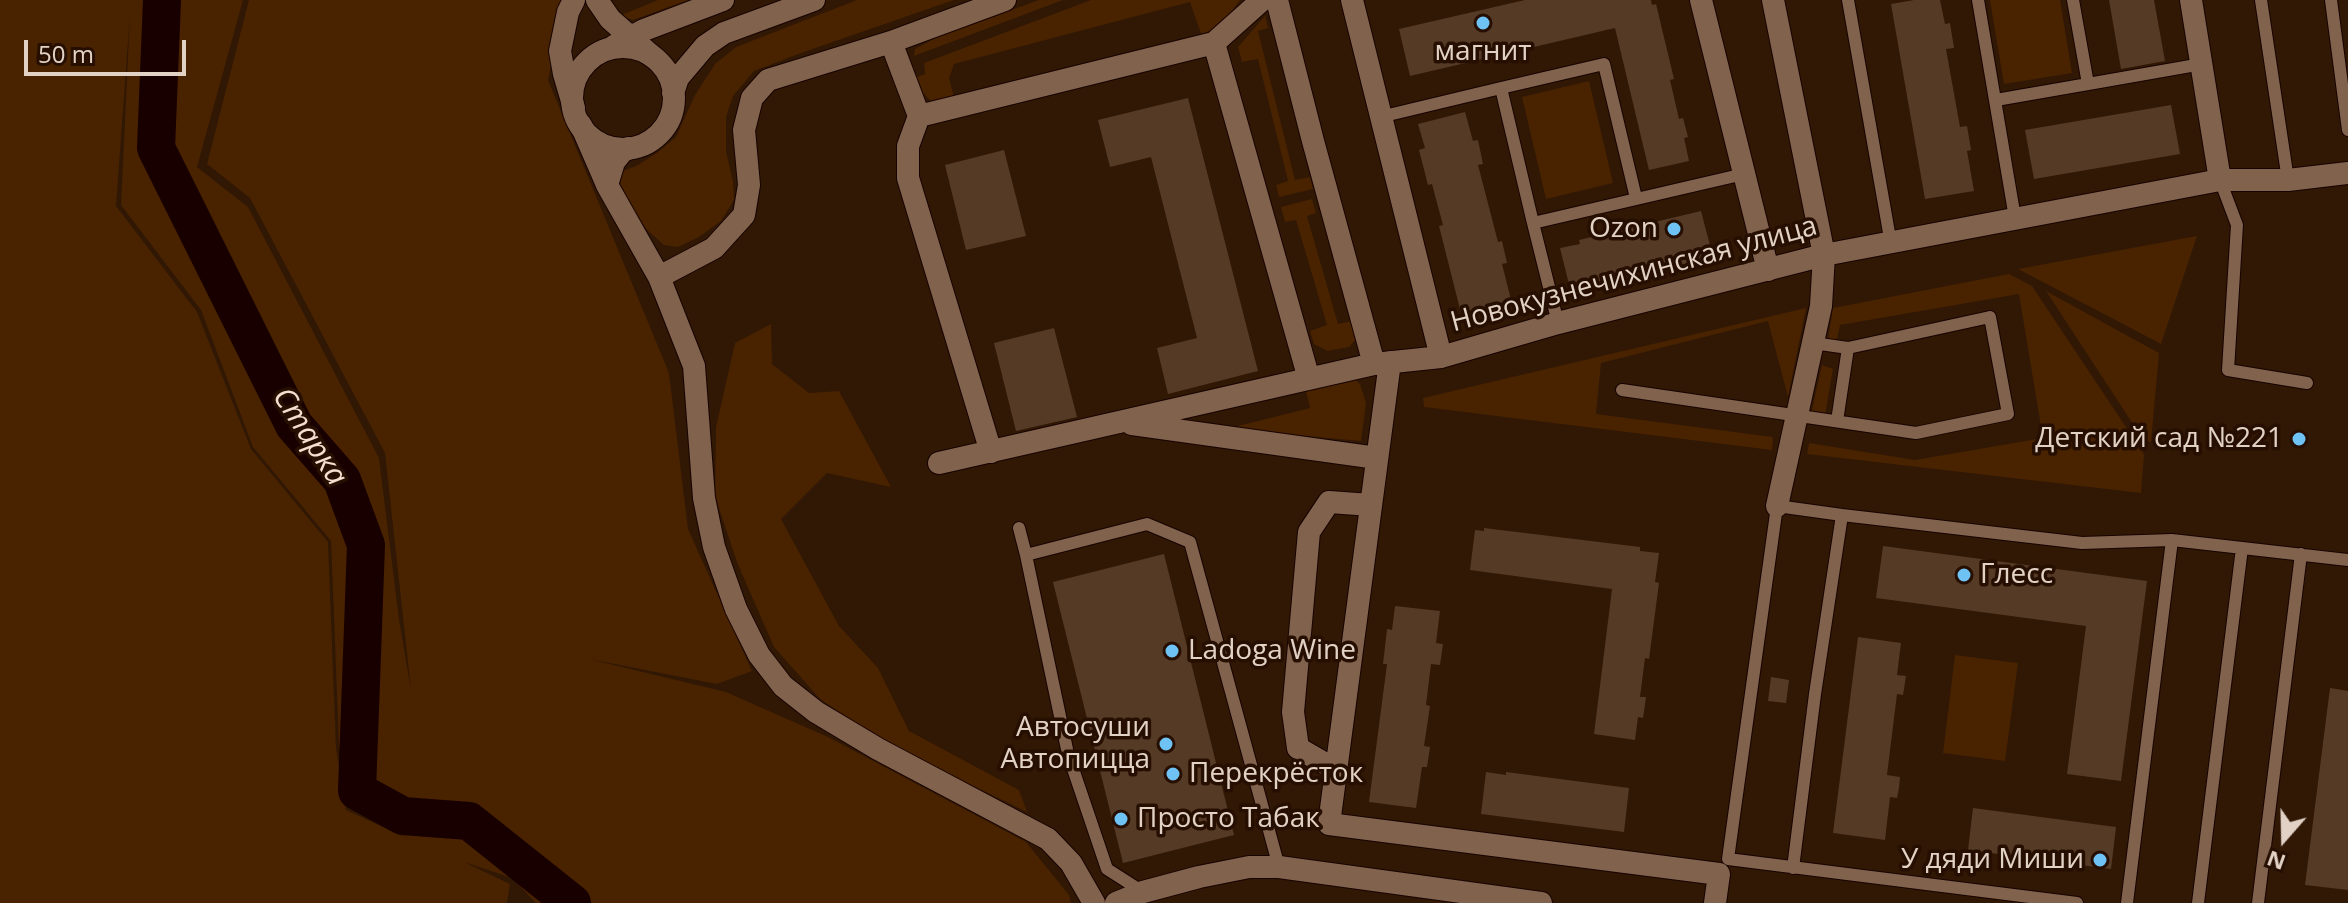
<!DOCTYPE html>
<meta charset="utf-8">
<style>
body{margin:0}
#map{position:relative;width:2348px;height:903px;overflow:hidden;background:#301805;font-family:"Open Sans",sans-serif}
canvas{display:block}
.north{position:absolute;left:2244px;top:799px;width:80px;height:80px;-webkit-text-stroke:6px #260f00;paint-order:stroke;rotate:200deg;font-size:22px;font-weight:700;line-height:32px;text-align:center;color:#e2d1c5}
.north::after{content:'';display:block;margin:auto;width:28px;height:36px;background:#e2d1c5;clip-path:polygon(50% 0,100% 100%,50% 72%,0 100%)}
.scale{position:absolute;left:24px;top:40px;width:162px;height:36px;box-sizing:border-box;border:4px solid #e2d1c5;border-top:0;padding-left:10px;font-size:24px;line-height:28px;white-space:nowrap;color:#e2d1c5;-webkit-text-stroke:6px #260f00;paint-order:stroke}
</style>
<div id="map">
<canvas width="2348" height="903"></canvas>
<div class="north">N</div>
<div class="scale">50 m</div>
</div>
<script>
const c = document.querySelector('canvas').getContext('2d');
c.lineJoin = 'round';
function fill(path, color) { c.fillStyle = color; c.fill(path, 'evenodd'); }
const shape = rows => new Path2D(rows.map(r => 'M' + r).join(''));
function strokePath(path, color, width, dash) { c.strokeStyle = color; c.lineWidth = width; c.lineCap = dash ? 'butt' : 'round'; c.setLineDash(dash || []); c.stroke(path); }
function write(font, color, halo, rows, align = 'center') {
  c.font = font + ' "Open Sans",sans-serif'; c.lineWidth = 7; c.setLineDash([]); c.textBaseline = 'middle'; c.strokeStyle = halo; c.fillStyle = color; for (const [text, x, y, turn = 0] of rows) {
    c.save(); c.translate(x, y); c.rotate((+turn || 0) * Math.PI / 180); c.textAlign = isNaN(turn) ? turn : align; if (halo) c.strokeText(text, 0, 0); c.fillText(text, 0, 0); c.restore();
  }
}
const green = shape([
 [0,0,243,0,197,167,248,207,379,458,399,619,411,690,385,453,250,198,207,164,249,0,564,0,548,80,669,373,688,529,752,671,717,684,589,659,726,692,828,737,1026,842,1069,895,1071,903,536,903,512,878,464,862,510,884,507,903,0,903],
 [130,14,121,205,201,310,253,447,331,541,339,745,349,808,409,839,346,810,336,748,328,542,251,449,197,312,116,206],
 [658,0,688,0,633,20,619,16],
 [857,0,954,0,801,53,754,71,733,96,726,117,726,151,733,182,734,200,721,221,699,237,678,247,664,245,646,229,629,201,620,185,623,171,636,166,657,153,676,137,695,95,715,64,736,47],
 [1039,0,1063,0,914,56,915,49,937,37],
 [1091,0,1240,0,1218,29,1201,34,1190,2,954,64,949,78,954,97,932,102,923,93,915,78,925,74,924,63],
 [1990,0,2060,0,2072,73,2004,84],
 [1265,16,1268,28,1258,31,1295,180,1310,177,1313,189,1279,197,1276,185,1288,181,1258,59,1242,62,1238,47],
 [1589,81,1613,183,1546,199,1522,97],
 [1312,199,1316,213,1307,216,1338,324,1353,321,1358,337,1349,347,1328,351,1314,344,1310,331,1327,325,1296,220,1285,222,1281,207],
 [2197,236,2161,344,2018,269],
 [2009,274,2032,286,2144,454,2141,493,1807,454,1809,443,1915,460,2043,438,2019,294,1840,325,1837,339,1828,339,1833,308],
 [2046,291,2159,353,2151,442,2144,441],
 [1806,308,1788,397,1768,321,1601,363,1596,414,1773,437,1772,450,1424,407,1423,398],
 [771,324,772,364,809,393,839,391,891,487,827,473,781,519,839,626,878,668,909,731,1019,790,1027,812,889,745,820,699,774,647,738,565,715,496,716,427,735,343],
 [1822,365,1833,369,1825,416,1811,414],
 [1352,377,1360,384,1366,403,1361,441,1226,429,1310,408,1306,391],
 [1955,655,2018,663,2005,761,1943,753]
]);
const river = shape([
 [162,0,156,148,294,425,342,480,366,545,357,791,403,816,469,821,572,903]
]);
const building = shape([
 [1525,0,1651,0,1652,5,1656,4,1674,79,1670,80,1679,119,1683,118,1688,137,1684,138,1689,161,1649,170,1615,28,1410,76,1399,29],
 [1914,0,1940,0,1945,24,1950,23,1954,48,1946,49,1960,127,1967,126,1971,150,1967,151,1974,191,1925,199,1891,4],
 [2109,0,2154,0,2165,61,2121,69],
 [1188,98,1258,371,1168,394,1157,348,1197,338,1151,157,1110,167,1098,120],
 [2171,105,2180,154,2034,179,2025,130],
 [1465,112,1473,141,1478,140,1483,164,1478,165,1498,242,1502,241,1507,263,1502,264,1512,304,1462,317,1439,226,1443,225,1432,184,1428,185,1419,150,1425,148,1418,124],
 [1004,150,1026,236,966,250,945,165],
 [1701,211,1713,257,1571,292,1560,248,1580,244,1579,240],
 [1054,328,1077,417,1016,431,994,343],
 [1484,528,1640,547,1640,551,1659,553,1655,582,1659,583,1649,659,1645,658,1640,697,1646,697,1643,718,1638,717,1635,740,1594,734,1612,589,1470,570,1475,530,1484,531],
 [1883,546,2147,581,2121,781,2067,774,2086,626,1876,598],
 [1164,554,1234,835,1123,863,1053,582],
 [1395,606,1440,611,1436,643,1443,644,1440,665,1431,664,1426,705,1430,706,1424,746,1430,747,1427,767,1422,767,1416,808,1369,802,1387,664,1383,664,1387,629,1392,630],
 [1858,637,1901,643,1897,675,1906,676,1903,695,1897,694,1887,775,1900,777,1899,788,1897,798,1890,797,1885,840,1833,833],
 [1771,677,1789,680,1786,703,1768,701],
 [2330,688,2348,691,2348,890,2305,885],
 [1486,772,1506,775,1506,772,1629,788,1624,832,1481,814],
 [1973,808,2116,827,2111,869,1968,850]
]);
const service = shape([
 [1848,0,1891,244],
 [1978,0,2015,218],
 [2261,0,2288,180],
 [2331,0,2348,130],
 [2088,84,2202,64],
 [1501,88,1604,64,1636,198],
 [1996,100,2088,84,2073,0],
 [1380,117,1501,88,1533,223],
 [2220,180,2237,225,2228,370,2307,383],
 [1558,323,1533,223,1744,174],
 [1622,390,1916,433,2008,414,1990,317,1848,348,1813,343],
 [1837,421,1848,348],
 [1842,515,1777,506,1728,859,2077,903],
 [1019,528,1026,555,1147,524,1190,542,1279,867],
 [1026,555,1068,754,1107,869,1143,892],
 [1793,868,1815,694,1842,515,2082,543,2172,540,2348,560],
 [2127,903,2172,540],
 [2198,903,2242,548],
 [2258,903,2301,554]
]);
const minor = shape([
 [597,0,610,19,653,57],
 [1262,0,1214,43,1309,379],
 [1277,0,1313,141,1374,364],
 [1352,0,1441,357],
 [1701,0,1768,270],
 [1773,0,1824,255,1821,306,1777,506],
 [2191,0,2220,180],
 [891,42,919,116,1214,43],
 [574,108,564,74,560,51,568,12,574,0],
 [919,116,908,146,908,178,991,452],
 [581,125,607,185,659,277,694,366,704,498,714,547,736,609,759,655,783,686,816,712,878,749,1048,839,1071,863,1094,903],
 [607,185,614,162,622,152,629,148],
 [659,277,714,248,744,215,749,185,744,130,752,98,768,80,891,42,1005,0],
 [1390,362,1329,824,1719,874,1715,903],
 [1132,424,1377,458],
 [939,463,1374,364,1441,357,1558,323,1824,255,2220,180,2288,180,2348,173],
 [1336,770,1298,748,1293,712,1309,532,1329,502,1371,505],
 [1116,903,1143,892,1199,877,1249,867,1279,867,1541,903]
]);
const tertiary = shape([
 [614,46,644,30,723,0],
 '572 98a51 51 0 1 1 102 0a51 51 0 1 1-102 0Z',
 [673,93,678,78,705,46,724,33,814,0]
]);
const markers = [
 [1483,23,8,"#6fc2f4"],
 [1674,229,8,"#6fc2f4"],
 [2299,439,8,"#6fc2f4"],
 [1964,575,8,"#6fc2f4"],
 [1172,651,8,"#6fc2f4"],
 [1166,744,8,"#6fc2f4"],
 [1173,774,8,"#6fc2f4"],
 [1121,819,8,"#6fc2f4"],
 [2100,860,8,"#6fc2f4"]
];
const poiNames = [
 ["магнит",1483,52,"center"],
 ["Ozon",1658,229],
 ["Детский сад №221",2283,439],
 ["Глесс",1980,575,"left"],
 ["Ladoga Wine",1188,651,"left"],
 ["Автосуши",1150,728],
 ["Автопицца",1150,760],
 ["Перекрёсток",1189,774,"left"],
 ["Просто Табак",1137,819,"left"],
 ["У дяди Миши",2084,860]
];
const streetNames = [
 ["Новокузнечихинская улица",1634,275,-15]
];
const waterNames = [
 ["Старка",309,437,57]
];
fill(green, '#492200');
strokePath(river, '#180000', 38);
fill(building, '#553a26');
strokePath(service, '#170300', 14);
strokePath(minor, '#170300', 24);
strokePath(tertiary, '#170300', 24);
strokePath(service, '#80624d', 12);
strokePath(minor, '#80624d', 22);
strokePath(tertiary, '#80624d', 22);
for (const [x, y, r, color] of markers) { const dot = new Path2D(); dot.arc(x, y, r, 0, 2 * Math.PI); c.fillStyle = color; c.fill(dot); strokePath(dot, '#260f00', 3); }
write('28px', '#e2d1c5', '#260f00', poiNames, 'right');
write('28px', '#e2d1c5', '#260f00', streetNames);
write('italic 30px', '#f3ded0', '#260f00', waterNames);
</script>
